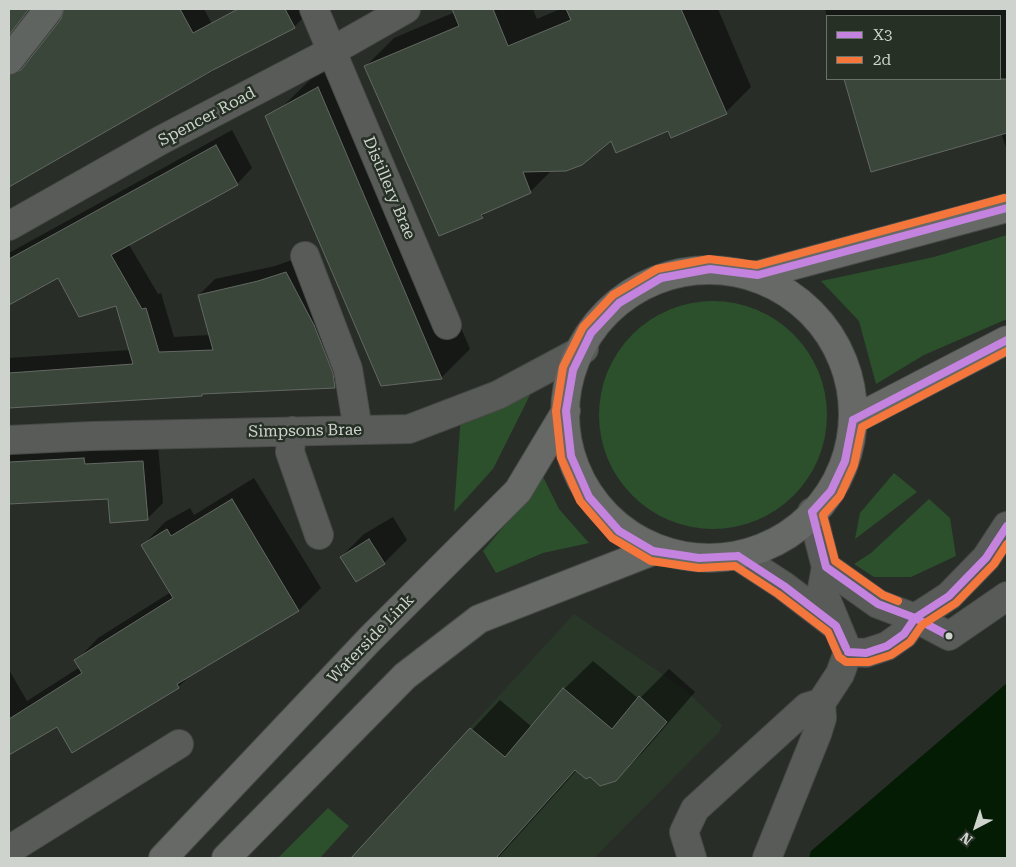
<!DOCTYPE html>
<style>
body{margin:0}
#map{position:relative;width:1016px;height:867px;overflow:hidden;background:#282d28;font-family:"Roboto Serif",serif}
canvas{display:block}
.frame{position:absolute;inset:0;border:10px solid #ced4cd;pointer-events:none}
.legend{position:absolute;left:826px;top:15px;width:175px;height:65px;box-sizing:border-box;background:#263025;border:1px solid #697268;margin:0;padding:6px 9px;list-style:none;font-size:15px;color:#ced4cd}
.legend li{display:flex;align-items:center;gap:10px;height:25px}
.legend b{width:25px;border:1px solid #697268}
.north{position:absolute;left:951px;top:802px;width:50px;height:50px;-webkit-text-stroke:4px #263025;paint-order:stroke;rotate:220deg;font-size:14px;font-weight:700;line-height:20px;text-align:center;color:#ced4cd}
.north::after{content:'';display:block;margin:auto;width:18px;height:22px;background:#ced4cd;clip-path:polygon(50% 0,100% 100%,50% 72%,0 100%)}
</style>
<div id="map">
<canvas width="1016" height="867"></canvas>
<div class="frame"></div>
<ul class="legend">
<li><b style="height:6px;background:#c483df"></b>X3</li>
<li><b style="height:6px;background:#f5763a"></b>2d</li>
</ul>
<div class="north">N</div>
</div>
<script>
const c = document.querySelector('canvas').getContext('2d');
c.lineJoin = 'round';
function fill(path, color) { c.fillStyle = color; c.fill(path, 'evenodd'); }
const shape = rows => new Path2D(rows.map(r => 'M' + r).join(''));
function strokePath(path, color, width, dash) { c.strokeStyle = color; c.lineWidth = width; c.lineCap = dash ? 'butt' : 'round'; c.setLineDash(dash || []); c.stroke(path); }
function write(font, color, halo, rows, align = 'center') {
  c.font = font + ' "Roboto Serif",serif'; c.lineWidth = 5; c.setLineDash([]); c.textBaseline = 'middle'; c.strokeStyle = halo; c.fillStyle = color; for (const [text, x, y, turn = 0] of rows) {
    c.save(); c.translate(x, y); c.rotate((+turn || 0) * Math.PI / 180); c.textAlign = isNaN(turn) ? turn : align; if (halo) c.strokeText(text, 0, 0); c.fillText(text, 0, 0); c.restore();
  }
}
const built = shape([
 [574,614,684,689,722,725,720,731,594,858,350,858]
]);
const green = shape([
 [1007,235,1007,319,924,355,876,384,859,321,821,281,934,257],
 '599 415a114 114 0 1 1 228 0a114 114 0 1 1-228 0Z',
 [531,393,493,469,454,512,461,414],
 [894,473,917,492,855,539,860,513],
 [543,477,559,509,589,543,543,553,496,573,483,551,522,505],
 [929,499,950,518,956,556,911,577,874,577,854,564,871,553],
 [328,808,349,826,320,858,278,858]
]);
const water = shape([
 [1007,683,1007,858,809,858,811,851]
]);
const shadow = shape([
 [9,9,31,9,11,30,9,28],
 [65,9,121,9,92,45,159,9,204,9,228,55,213,71,112,126,9,186,9,81,12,83,38,52,66,12],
 [240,9,308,9,309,12,294,27,260,45],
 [453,9,533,9,537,19,560,9,718,9,751,87,723,115,668,129,611,138,552,170,530,192,488,210,482,217,366,66,394,38,455,12],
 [825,9,1007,9,1007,150,1001,133,872,171,845,79,1000,79,1000,16,827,17],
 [347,59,470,349,441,378,281,108,310,80],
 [232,130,252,168,237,184,128,243,158,294,161,293,174,337,210,335,199,295,215,279,275,266,301,257,350,371,335,386,204,392,201,395,131,400,9,406,9,358,130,350,116,305,58,276,9,303,9,253],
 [158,445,163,503,147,519,109,498,9,504,9,448],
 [254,478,321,588,299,610,192,674,178,687,57,726,9,754,9,670,27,701,80,667,76,661,98,638,171,592,143,545,165,522,190,508,194,515],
 [393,517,407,540,384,563,341,557,364,534],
 [593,661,639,699,669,669,695,692,644,751,615,780,590,776,577,770,498,858,352,858,500,700,532,727,564,689]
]);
const building = shape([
 [9,9,29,9,9,35,9,9],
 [64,9,180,9,193,33,238,9,285,9,295,28,213,70,9,187,9,75,21,70,61,19,64,9],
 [452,9,493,9,508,46,571,20,566,9,681,9,727,114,671,138,668,131,616,153,611,141,582,165,566,171,523,172,531,193,481,215,483,218,439,236,364,66,459,26,452,9],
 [844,79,1007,79,1007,133,871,172,844,79],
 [318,87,442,379,381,386,265,116,318,87],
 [216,145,238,185,111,255,142,309,146,308,159,352,213,350,198,295,258,281,286,272,314,325,333,373,335,388,202,394,202,396,9,408,9,373,133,364,116,306,79,317,58,278,9,305,9,259,216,145],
 [84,458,85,464,143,461,148,520,110,523,108,499,9,504,9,462,84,458],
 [232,499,299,611,177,684,179,688,72,753,57,727,9,755,9,719,82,673,74,660,173,598,141,545,167,529,171,536,232,499],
 [369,539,385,564,356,582,340,557,369,539],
 [563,688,612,729,639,696,667,722,616,781,600,786,590,777,586,779,575,770,496,858,351,858,470,728,505,757,563,688]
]);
const minor = shape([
 [314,9,447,325],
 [9,226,163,139,332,51,406,9],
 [305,256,348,369,358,430],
 [292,431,290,452,319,535],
 [9,440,92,436,409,429,498,395,584,349],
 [812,512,826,567,822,589,848,652],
 [738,556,784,586,836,626],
 [826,567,878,604,915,618,949,636,1007,596],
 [848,652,866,653,887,646,904,634,915,618,949,596,986,558,1007,526],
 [9,850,179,744],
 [692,858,684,832,695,809,807,707,821,703,840,674,848,652],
 [767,858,817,734,822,718,821,703]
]);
const major = shape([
 [9,60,49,9]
]);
const highway = shape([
 '565 414a144 144 0 1 1 288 0a144 144 0 1 1-288 0Z',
 [758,275,1007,208],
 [853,420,1007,340],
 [163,858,369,640,518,491,566,411],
 [226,858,405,676,479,619,653,551]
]);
const bus1 = shape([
 [853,420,1007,340],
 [812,512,826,567,878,604,915,618,949,636],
 [812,512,831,491,845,461,853,420],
 [738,556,699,558,653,551,619,531,589,497,571,456,566,411,573,370,591,333,619,303,661,278,710,269,758,275,1007,208],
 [738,556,784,586,836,626,846,648],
 [848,652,866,653,887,646,904,634,915,618,949,596,986,558,1007,526]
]);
const bus2 = shape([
 [1004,198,757,265,709,259,657,269,613,295,583,327,563,367,556,411,561,458,580,501,612,538,651,561,699,568,735,566,778,594,828,632,839,657,846,662,869,662,891,655,910,642,922,625,956,603,994,564,1007,544],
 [898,601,883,595,835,561,823,515,840,496,854,465,862,427,1007,351]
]);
const markers = [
 [949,636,4.5,"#ced4cd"]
];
const streetNames = [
 ["Spencer Road",207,117,-28],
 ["Distillery Brae",389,188,67],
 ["Simpsons Brae",305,431,-1],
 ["Waterside Link",371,639,-46]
];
fill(built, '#293728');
fill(green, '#2b502b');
fill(water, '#041b04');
fill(shadow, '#0007');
fill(building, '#3a463a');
strokePath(building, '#646863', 1);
strokePath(minor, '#474a47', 30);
strokePath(major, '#474a47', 30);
strokePath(highway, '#474a47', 30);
strokePath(minor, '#595b59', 28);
strokePath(major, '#606460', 28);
strokePath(highway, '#676967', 28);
strokePath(bus1, '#c483df', 8);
strokePath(bus2, '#f5763a', 8);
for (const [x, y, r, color] of markers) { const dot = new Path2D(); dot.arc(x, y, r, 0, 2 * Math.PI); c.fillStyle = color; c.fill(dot); strokePath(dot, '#263025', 2); }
write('16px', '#ced4cd', '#263025', streetNames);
</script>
